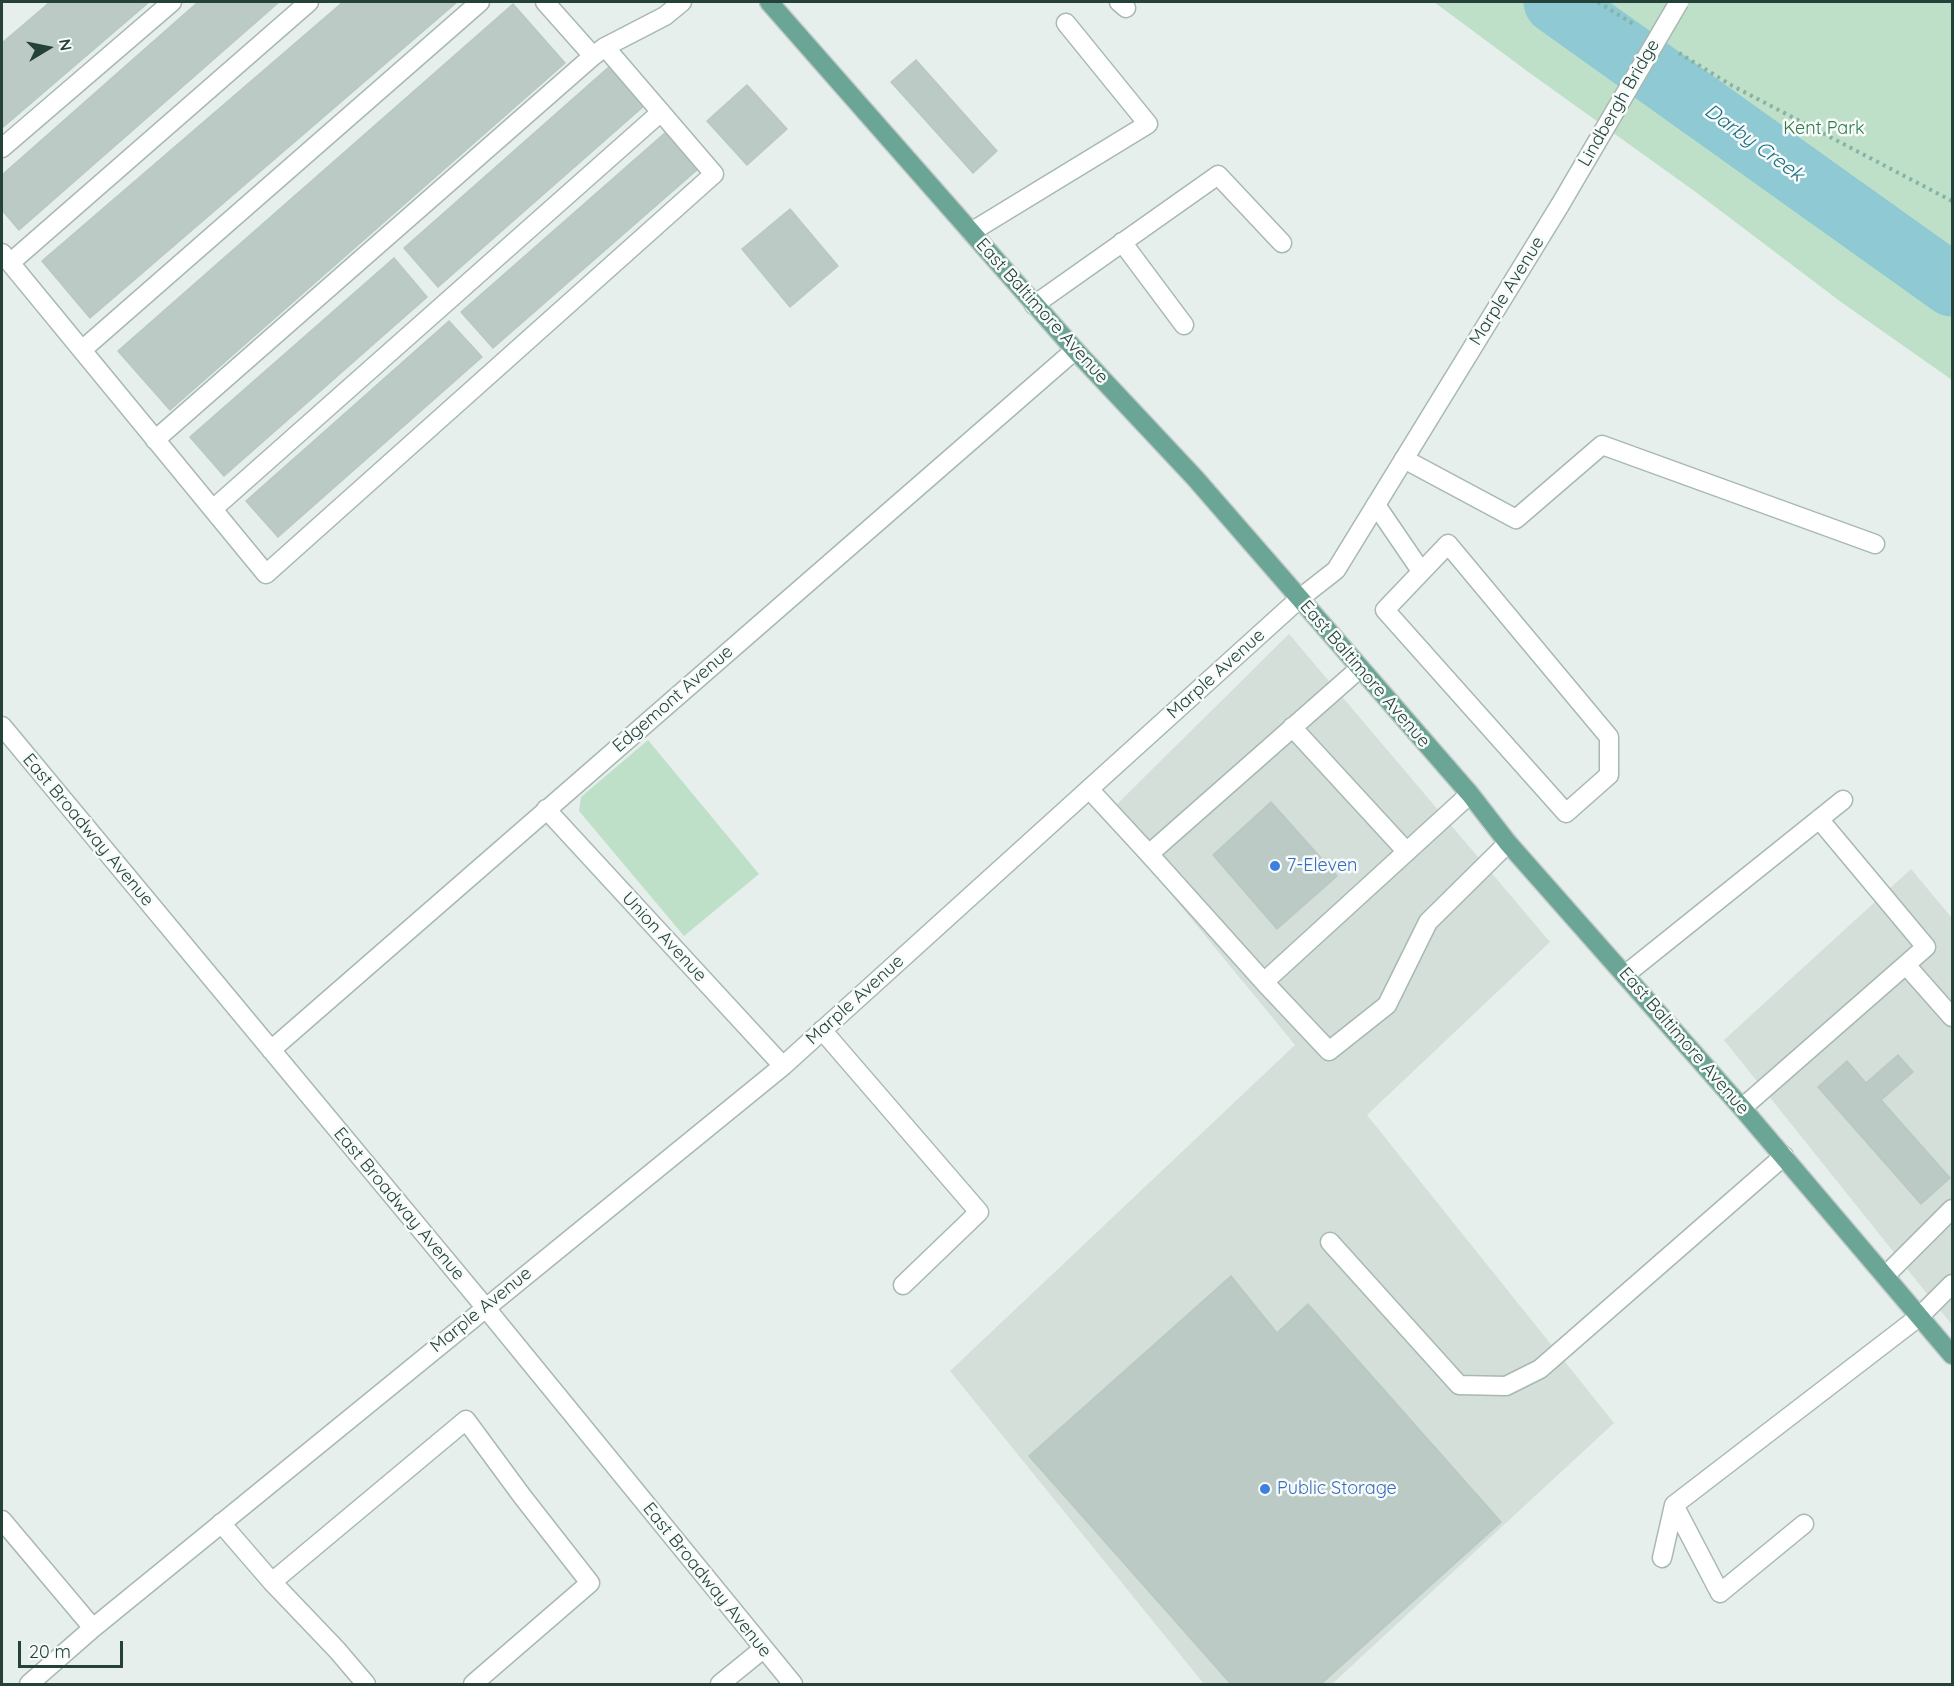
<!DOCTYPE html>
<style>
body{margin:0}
#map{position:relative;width:1954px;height:1686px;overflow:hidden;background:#e6efeb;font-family:Quicksand,sans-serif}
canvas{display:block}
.frame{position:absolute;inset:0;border:3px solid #24423a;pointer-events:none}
.north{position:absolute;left:18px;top:18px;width:60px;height:60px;-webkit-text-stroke:4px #f7fbf9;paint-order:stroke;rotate:80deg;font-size:16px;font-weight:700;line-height:24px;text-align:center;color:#24423a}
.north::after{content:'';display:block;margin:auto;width:21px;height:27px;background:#24423a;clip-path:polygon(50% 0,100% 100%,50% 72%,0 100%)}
.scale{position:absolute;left:18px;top:1641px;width:105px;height:27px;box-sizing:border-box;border:3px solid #24423a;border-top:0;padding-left:8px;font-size:18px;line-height:21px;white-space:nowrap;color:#24423a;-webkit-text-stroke:4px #f7fbf9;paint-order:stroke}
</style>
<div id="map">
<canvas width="1954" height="1686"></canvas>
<div class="frame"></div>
<div class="north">N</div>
<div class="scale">20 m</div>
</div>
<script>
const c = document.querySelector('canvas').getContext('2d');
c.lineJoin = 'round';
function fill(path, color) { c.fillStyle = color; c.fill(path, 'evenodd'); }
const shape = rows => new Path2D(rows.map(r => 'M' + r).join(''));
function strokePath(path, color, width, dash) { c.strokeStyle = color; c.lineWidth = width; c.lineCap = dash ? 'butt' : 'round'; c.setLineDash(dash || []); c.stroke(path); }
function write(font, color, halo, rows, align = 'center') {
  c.font = font + ' Quicksand,sans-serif'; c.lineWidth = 5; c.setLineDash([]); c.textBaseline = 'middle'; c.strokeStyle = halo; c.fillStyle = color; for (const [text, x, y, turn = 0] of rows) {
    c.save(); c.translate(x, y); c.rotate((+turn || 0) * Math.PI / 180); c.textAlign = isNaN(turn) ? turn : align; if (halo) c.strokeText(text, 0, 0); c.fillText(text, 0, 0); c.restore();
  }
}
const built = shape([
 [1289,634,1550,942,1367,1115,1614,1423,1332,1684,1204,1684,950,1371,1295,1045,1106,815],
 [1911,869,1952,918,1952,1325,1724,1040]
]);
const green = shape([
 [1434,2,1952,2,1952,380,1841,302,1697,193,1527,71],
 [648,740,759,874,684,936,579,811,581,797]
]);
const river = shape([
 [1555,2,1952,285]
]);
const building = shape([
 [50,2,149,2,2,128,2,43,50,2],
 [198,2,279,2,19,230,2,210,2,175,198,2],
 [343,2,457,2,90,318,42,261,343,2],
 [513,4,565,63,170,410,118,351,513,4],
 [916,60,997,151,973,173,891,82,916,60],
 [610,66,645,105,438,287,404,248,610,66],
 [747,85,787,129,747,165,707,121,747,85],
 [666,132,698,169,493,348,461,312,666,132],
 [790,209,838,266,790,307,742,249,790,209],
 [394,258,427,297,224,476,190,437,394,258],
 [449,321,482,357,278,537,246,501,449,321],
 [1271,802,1337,876,1277,929,1213,855,1271,802],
 [1898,1055,1913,1072,1881,1100,1950,1178,1921,1204,1818,1087,1847,1061,1866,1083,1898,1055],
 [1231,1276,1277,1333,1308,1304,1501,1522,1321,1684,1231,1684,1029,1456,1231,1276]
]);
const path = shape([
 [1598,2,1635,25],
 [1679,53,1731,85,1952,201]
]);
const lane = shape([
 [545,2,593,56,605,47,665,16,682,2],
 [2,148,172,2],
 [971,232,1148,124,1066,23],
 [1122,242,1184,325],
 [2,253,266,574,714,174,605,47],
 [10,263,309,2],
 [1034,305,1218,175,1282,243],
 [82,350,480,2],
 [155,440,593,56],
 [1404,459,1516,519,1602,445,1875,544],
 [1376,505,1421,571],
 [213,509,661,112],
 [1448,544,1609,737,1609,775,1566,813,1385,610,1448,544],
 [1359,669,1149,854,1264,982,1470,794],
 [1292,727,1407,852],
 [1089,789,1149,854],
 [1906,965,1952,1017],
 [1626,974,1843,800],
 [1264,982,1329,1051,1387,1005,1428,922,1508,843],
 [822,1030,979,1212,903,1285],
 [1742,1108,1926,947,1819,819],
 [1330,1242,1459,1385,1506,1386,1540,1369,1784,1156],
 [1885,1276,1952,1209],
 [1674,1505,1720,1593,1804,1524],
 [221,1523,272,1582,466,1420,522,1496,590,1583,473,1684],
 [1662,1558,1674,1505,1920,1316,1952,1284],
 [272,1582,337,1650,366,1684]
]);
const street = shape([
 [1119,2,1126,8],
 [2,726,485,1307,793,1684],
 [546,809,783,1066],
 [271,1050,1075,350],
 [2,1520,93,1628],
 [29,1684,93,1628,783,1066,1299,599,1336,570,1560,205],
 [720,1684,763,1649]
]);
const primary = shape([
 [769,2,1075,350,1195,478,1470,794,1508,843,1742,1108,1952,1355]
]);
const streetBridge = shape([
 [1560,205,1679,2]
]);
const markers = [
 [1275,866,6,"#3f7fe0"],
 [1265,1489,6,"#3f7fe0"]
];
const streetNames = [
 ["Lindbergh Bridge",1619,103,-60],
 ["Marple Avenue",1507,291,-58],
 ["East Baltimore Avenue",1042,311,48],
 ["Marple Avenue",1216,674,-42],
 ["East Baltimore Avenue",1365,674,49],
 ["Edgemont Avenue",673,699,-41],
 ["East Broadway Avenue",88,830,50],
 ["Union Avenue",664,937,47],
 ["Marple Avenue",855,1000,-42],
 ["East Baltimore Avenue",1684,1041,49],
 ["East Broadway Avenue",399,1204,50],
 ["Marple Avenue",481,1310,-39],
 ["East Broadway Avenue",707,1580,51]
];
const parkNames = [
 ["Kent Park",1824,129]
];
const shopNames = [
 ["7-Eleven",1287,866],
 ["Public Storage",1277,1489]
];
const waterNames = [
 ["Darby Creek",1754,143,36]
];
fill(built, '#d4dfda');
fill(green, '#bfe0c8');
strokePath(river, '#8ec9d4', 63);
fill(building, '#bbcac4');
strokePath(building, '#b8c9c2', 1.5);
strokePath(lane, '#a8b8b2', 21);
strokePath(street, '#a8b8b2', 21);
strokePath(primary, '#c2cac8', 21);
strokePath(path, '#86b3a5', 4, [3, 4.5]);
strokePath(lane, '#fff', 18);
strokePath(street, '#fff', 18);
strokePath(primary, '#6aa596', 18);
strokePath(streetBridge, '#a8b8b2', 21, []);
strokePath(streetBridge, '#fff', 18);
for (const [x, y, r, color] of markers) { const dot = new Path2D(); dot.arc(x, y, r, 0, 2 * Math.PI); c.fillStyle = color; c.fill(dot); strokePath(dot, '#f7fbf9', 2); }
write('18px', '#24423a', '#f7fbf9', streetNames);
write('18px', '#2d7a4b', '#f7fbf9', parkNames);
write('18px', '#366cbe', '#f7fbf9', shopNames, 'left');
write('italic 20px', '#1c6f80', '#f7fbf9', waterNames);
</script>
